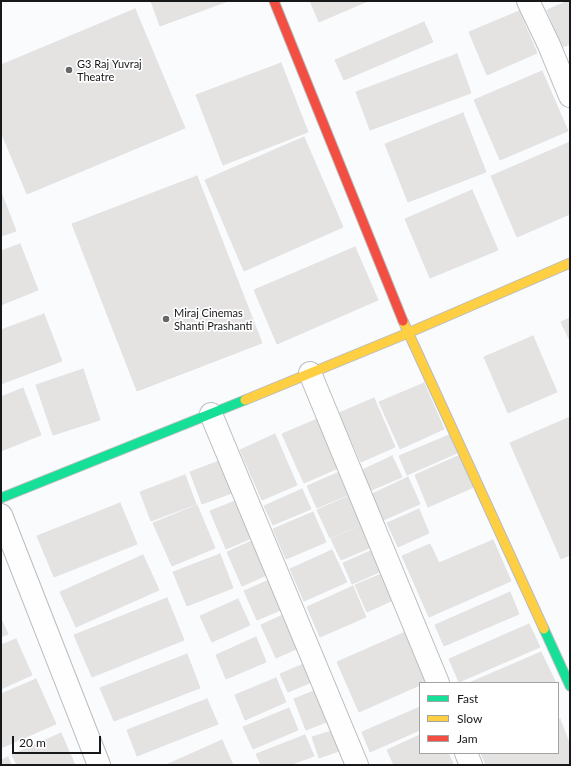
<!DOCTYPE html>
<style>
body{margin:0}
#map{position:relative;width:571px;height:766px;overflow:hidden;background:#f9fbfd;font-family:Lato,sans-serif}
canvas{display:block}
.frame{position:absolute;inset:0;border:2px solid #17181a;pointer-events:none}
.legend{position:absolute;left:419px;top:682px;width:140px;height:72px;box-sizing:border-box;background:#fff;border:1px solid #a2a3a3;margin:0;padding:5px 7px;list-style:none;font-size:12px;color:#17181a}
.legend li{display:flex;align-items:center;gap:8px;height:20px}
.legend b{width:20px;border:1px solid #a2a3a3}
.scale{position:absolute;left:12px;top:736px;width:89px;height:18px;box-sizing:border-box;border:2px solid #17181a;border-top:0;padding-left:5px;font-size:12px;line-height:14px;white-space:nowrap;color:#17181a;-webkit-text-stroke:3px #fff;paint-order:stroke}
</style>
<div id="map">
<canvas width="571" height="766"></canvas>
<div class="frame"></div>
<ul class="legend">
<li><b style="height:5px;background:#16e098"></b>Fast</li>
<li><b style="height:5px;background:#ffcf43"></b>Slow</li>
<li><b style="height:5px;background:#f24e42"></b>Jam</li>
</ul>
<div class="scale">20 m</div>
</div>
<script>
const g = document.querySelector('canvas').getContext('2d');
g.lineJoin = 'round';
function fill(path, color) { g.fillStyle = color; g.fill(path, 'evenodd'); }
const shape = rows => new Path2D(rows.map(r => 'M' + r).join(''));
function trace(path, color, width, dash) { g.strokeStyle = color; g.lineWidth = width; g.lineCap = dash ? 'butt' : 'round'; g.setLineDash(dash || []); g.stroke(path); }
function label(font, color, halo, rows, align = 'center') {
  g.font = font + ' Lato,sans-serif'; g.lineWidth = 3.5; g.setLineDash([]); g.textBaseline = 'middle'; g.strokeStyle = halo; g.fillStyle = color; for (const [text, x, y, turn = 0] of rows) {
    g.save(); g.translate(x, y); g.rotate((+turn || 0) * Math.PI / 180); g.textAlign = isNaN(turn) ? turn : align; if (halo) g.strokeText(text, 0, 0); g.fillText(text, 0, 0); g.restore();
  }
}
const building = shape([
 [151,1,228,1,160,26,151,1],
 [310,1,368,1,319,22,310,1],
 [568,1,570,1,570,44,563,47,547,10,568,1],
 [135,9,185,128,27,194,1,132,1,65,135,9],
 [519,11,537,53,487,75,469,32,519,11],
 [424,22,433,42,344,80,335,60,424,22],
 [457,54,471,93,370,130,356,92,457,54],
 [281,63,308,132,223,165,196,95,281,63],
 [542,71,568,131,500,160,474,100,542,71],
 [463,113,486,172,408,202,385,144,463,113],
 [304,137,343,227,244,271,205,180,304,137],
 [570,142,570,214,517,237,491,176,570,142],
 [197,176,262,343,137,391,72,224,197,176],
 [472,190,498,250,430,278,405,219,472,190],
 [1,192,16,231,1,236,1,192],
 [20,244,38,290,1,305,1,251,20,244],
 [355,247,378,300,277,344,254,290,355,247],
 [44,314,62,361,1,384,1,330,44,314],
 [570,318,570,341,561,322,570,318],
 [533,336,557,392,508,413,484,357,533,336],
 [83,369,100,420,53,435,36,385,83,369],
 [424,383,444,429,400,449,379,402,424,383],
 [23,388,41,435,1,451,1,397,23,388],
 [374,398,395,447,361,462,339,413,374,398],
 [322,417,343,466,304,483,282,434,322,417],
 [570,417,570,555,561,559,510,443,570,417],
 [275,434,297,485,262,500,240,450,275,434],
 [449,435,457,453,407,475,399,456,449,435],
 [460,455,474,487,428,507,415,475,460,455],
 [392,456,402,477,367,492,358,472,392,456],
 [227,458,240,490,202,504,190,472,227,458],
 [344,470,354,492,317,508,307,486,344,470],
 [185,475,196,504,151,521,140,492,185,475],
 [408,477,420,504,381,521,370,495,408,477],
 [302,489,311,509,273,525,264,506,302,489],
 [353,494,366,522,330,538,317,510,353,494],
 [250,495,266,532,226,549,210,511,250,495],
 [120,503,137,544,54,577,37,536,120,503],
 [197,505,215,548,172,566,153,523,197,505],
 [419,509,429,533,398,547,387,523,419,509],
 [313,512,326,542,286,559,273,529,313,512],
 [364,524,374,546,341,560,331,539,364,524],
 [267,534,283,568,242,586,227,552,267,534],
 [493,540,511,581,429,617,402,556,430,544,439,563,493,540],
 [375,549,384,570,352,584,343,563,375,549],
 [332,550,347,582,304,601,290,569,332,550],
 [220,554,233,588,187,606,173,572,220,554],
 [143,555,159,590,76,627,60,592,143,555],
 [386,572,398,598,367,612,355,585,386,572],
 [276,577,288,607,257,620,244,591,276,577],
 [353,586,366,617,320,637,307,607,353,586],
 [510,592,519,614,444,646,435,625,510,592],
 [167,598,184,640,92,677,74,635,167,598],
 [238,599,250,625,212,642,200,616,238,599],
 [287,613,303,646,276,658,261,625,287,613],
 [1,619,8,634,1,637,1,619],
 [529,624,540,647,459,682,449,659,529,624],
 [410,630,432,680,424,683,420,683,420,685,359,712,337,662,410,630],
 [256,637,266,662,226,679,216,655,256,637],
 [16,639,32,675,1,689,1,645,16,639],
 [541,652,556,683,469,683,541,652],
 [187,654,200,688,114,721,100,688,187,654],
 [308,662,317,680,288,692,280,674,308,662],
 [276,678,286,702,245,720,235,695,276,678],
 [36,679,56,724,1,748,1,694,36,679],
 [321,688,334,719,306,730,294,699,321,688],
 [207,699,218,724,137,756,127,730,207,699],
 [420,707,420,730,370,752,362,732,420,707],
 [289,708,298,730,253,749,243,727,289,708],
 [560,719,570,745,570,765,486,765,481,753,558,753,558,720,560,719],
 [338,729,345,749,319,758,312,737,338,729],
 [61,733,75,765,17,765,12,755,61,733],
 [305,735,314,756,290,765,261,765,256,754,305,735],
 [420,735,420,753,448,753,453,763,450,765,394,765,387,750,420,735],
 [222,740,233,765,166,765,222,740],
 [8,757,11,765,1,765,1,760,8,757]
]);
fill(building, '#e5e2e2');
trace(building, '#e2e2e3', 1);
const street = shape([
 [528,1,549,45,570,96],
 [310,373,438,683],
 [211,414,357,765],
 [1,515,99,765],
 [466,753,471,765]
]);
const fast = shape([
 [1,498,245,400],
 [544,629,570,686]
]);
const slow = shape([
 [403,321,544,629],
 [245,400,408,333,570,263]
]);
const jam = shape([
 [274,1,403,321]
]);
trace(street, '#babcbd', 24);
trace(fast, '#babcbd', 11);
trace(slow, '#babcbd', 11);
trace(jam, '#babcbd', 11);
trace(street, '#fefeff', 22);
trace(fast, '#16e098', 9);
trace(slow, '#ffcf43', 9);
trace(jam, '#f24e42', 9);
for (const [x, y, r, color] of [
 [69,70,4,"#666769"],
 [166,319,4,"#666769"]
]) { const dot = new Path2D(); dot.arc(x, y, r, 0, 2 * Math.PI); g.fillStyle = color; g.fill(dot); trace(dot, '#fff', 1.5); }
label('11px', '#17181a', '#fff', [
 ["G3 Raj Yuvraj",77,64],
 ["Theatre",77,77],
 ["Miraj Cinemas",174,313],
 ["Shanti Prashanti",174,326]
], 'left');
</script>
